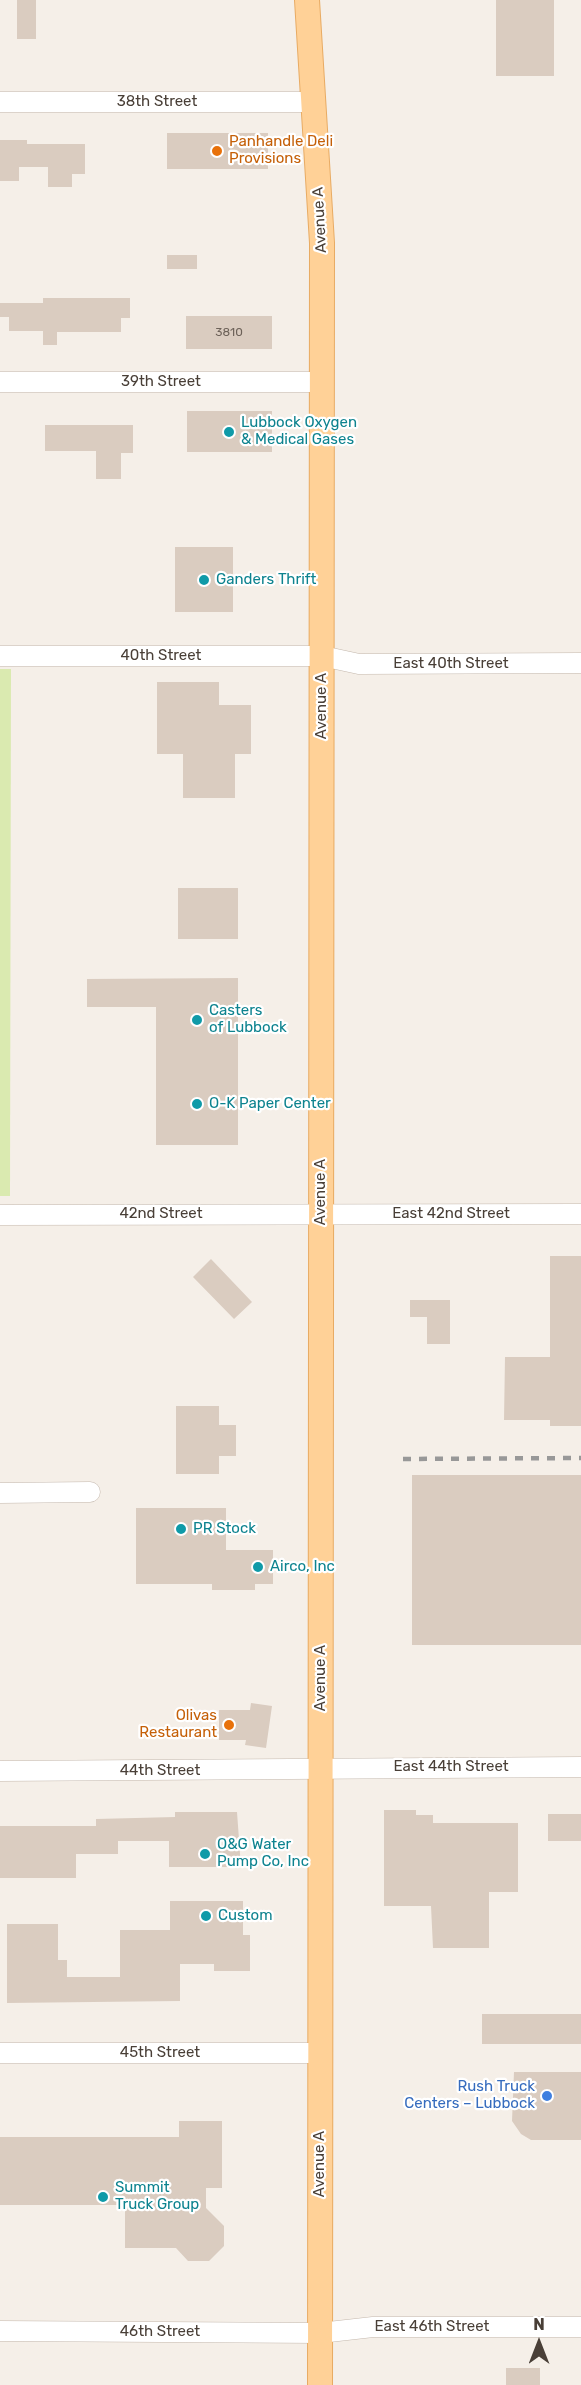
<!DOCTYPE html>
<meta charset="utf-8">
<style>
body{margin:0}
#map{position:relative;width:581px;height:2385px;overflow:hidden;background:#f5efe8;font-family:Rubik,sans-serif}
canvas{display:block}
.north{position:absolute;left:509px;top:2313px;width:60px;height:60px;-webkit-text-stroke:4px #fff;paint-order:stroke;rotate:0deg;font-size:16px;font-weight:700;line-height:24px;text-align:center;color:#493f37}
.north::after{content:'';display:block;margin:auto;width:21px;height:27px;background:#493f37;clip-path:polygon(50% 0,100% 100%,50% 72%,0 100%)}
</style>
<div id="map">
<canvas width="581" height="2385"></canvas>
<div class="north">N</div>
</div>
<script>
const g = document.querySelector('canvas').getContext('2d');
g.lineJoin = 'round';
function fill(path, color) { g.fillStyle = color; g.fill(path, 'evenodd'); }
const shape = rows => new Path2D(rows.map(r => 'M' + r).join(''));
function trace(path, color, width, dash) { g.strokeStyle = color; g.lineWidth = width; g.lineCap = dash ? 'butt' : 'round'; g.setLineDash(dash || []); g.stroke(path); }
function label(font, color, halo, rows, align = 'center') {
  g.font = font + ' Rubik,sans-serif'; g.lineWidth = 4.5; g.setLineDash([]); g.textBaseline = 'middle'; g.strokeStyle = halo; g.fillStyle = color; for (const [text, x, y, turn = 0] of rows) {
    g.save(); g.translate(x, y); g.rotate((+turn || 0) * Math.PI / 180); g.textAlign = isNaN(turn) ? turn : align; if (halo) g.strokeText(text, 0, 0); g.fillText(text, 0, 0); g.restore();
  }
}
fill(shape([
 [0,669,11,669,10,1196,0,1196]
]), '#daeab0');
fill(shape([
 [17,0,36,0,36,39,17,39],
 [496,0,554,0,554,76,496,76],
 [167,133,268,133,268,169,167,169],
 [0,140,27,140,27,144,85,144,85,174,72,174,72,187,48,187,48,167,19,167,19,181,0,181],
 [167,255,197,255,197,269,167,269],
 [43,298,130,298,130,318,121,318,121,332,57,332,57,345,43,345,43,331,9,331,9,317,0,317,0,303,43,303],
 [186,316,272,316,272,349,186,349],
 [187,411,272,411,272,452,187,452],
 [45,425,133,425,133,453,121,453,121,479,96,479,96,451,45,451],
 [175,547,233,547,233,612,175,612],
 [157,682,219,682,219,705,251,705,251,754,235,754,235,798,183,798,183,754,157,754],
 [178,888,238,888,238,939,178,939],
 [238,978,238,1145,156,1145,156,1007,87,1007,87,979],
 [550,1256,581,1256,581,1426,550,1426,550,1420,504,1420,505,1357,550,1357],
 [211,1259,252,1302,234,1319,193,1277],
 [410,1300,450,1300,450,1344,427,1344,427,1317,410,1317],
 [176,1406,219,1406,219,1425,236,1425,236,1456,219,1456,219,1474,176,1474],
 [412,1475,581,1475,581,1645,412,1645],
 [136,1508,226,1508,226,1550,273,1550,273,1584,255,1584,255,1590,212,1590,212,1584,136,1584],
 [251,1703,272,1706,266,1748,245,1745,246,1740,219,1740,219,1710,250,1710],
 [384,1810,416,1810,416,1815,433,1815,433,1823,518,1823,518,1892,489,1892,489,1948,433,1948,431,1906,384,1906],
 [175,1812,237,1812,241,1867,169,1867,169,1841,118,1841,118,1854,76,1854,76,1878,0,1878,0,1826,96,1826,96,1819,175,1817],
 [548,1814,581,1814,581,1841,548,1841],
 [170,1901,243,1901,243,1935,250,1935,250,1971,214,1971,214,1964,180,1964,180,2001,7,2003,7,1924,58,1924,58,1960,67,1960,67,1977,120,1977,120,1930,170,1930],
 [482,2014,581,2014,581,2044,482,2044],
 [514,2072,581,2072,581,2140,531,2140,521,2134,512,2121],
 [179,2121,222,2121,222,2188,206,2188,206,2208,224,2226,224,2246,209,2261,188,2261,176,2248,125,2248,125,2205,0,2205,0,2137,179,2137],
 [506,2368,540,2368,540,2385,506,2385]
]), '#daccc0');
const minor = shape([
 [0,102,314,102],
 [0,382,322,382],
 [0,656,322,656,359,664,581,663],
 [0,1215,581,1214],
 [0,1493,90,1492],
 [0,1771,581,1767],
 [0,2053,320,2053],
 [0,2331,320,2333,373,2327,581,2327]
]);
const major = shape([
 [307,0,322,243,320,2385]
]);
trace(minor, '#c4b8ad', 21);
trace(major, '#e8ab63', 26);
trace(minor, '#fff', 20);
trace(major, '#ffd197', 24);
trace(shape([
 [403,1459,581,1458]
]), '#989898', 4.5, [8, 8]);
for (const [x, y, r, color] of [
 [217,151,6,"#e8710a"],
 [229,432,6,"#0f9aa8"],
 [204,580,6,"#0f9aa8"],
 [197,1020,6,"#0f9aa8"],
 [197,1104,6,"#0f9aa8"],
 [181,1529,6,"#0f9aa8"],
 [258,1567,6,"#0f9aa8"],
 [229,1725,6,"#e8710a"],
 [205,1854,6,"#0f9aa8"],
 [206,1916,6,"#0f9aa8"],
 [547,2096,6,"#3f7fe0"],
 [103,2197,6,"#0f9aa8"]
]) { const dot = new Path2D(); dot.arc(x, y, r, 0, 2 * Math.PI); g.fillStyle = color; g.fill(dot); trace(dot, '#fff', 2); }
label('12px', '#6d6259', null, [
 ["3810",229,333]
]);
label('15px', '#493f37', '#fff', [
 ["38th Street",157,102],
 ["Avenue A",320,220,-93],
 ["39th Street",161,382],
 ["40th Street",161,656],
 ["East 40th Street",451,664],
 ["Avenue A",322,706,-90],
 ["Avenue A",321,1192,-90],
 ["42nd Street",161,1214],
 ["East 42nd Street",451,1214],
 ["Avenue A",321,1678,-90],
 ["East 44th Street",451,1767],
 ["44th Street",160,1771],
 ["45th Street",160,2053],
 ["Avenue A",320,2164,-90],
 ["East 46th Street",432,2327],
 ["46th Street",160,2332]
]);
label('15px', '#c56008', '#fff', [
 ["Panhandle Deli",229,142],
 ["Provisions",229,159],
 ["Olivas",217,1716,"right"],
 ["Restaurant",217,1733,"right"]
], 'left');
label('15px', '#0d838f', '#fff', [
 ["Lubbock Oxygen",241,423],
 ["& Medical Gases",241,440],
 ["Ganders Thrift",216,580],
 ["Casters",209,1011],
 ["of Lubbock",209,1028],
 ["O-K Paper Center",209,1104],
 ["PR Stock",193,1529],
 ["Airco, Inc",270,1567],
 ["O&G Water",217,1845],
 ["Pump Co, Inc",217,1862],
 ["Custom",218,1916],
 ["Summit",115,2188],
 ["Truck Group",115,2205]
], 'left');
label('15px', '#366cbe', '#fff', [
 ["Rush Truck",535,2087],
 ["Centers – Lubbock",535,2104]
], 'right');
</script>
